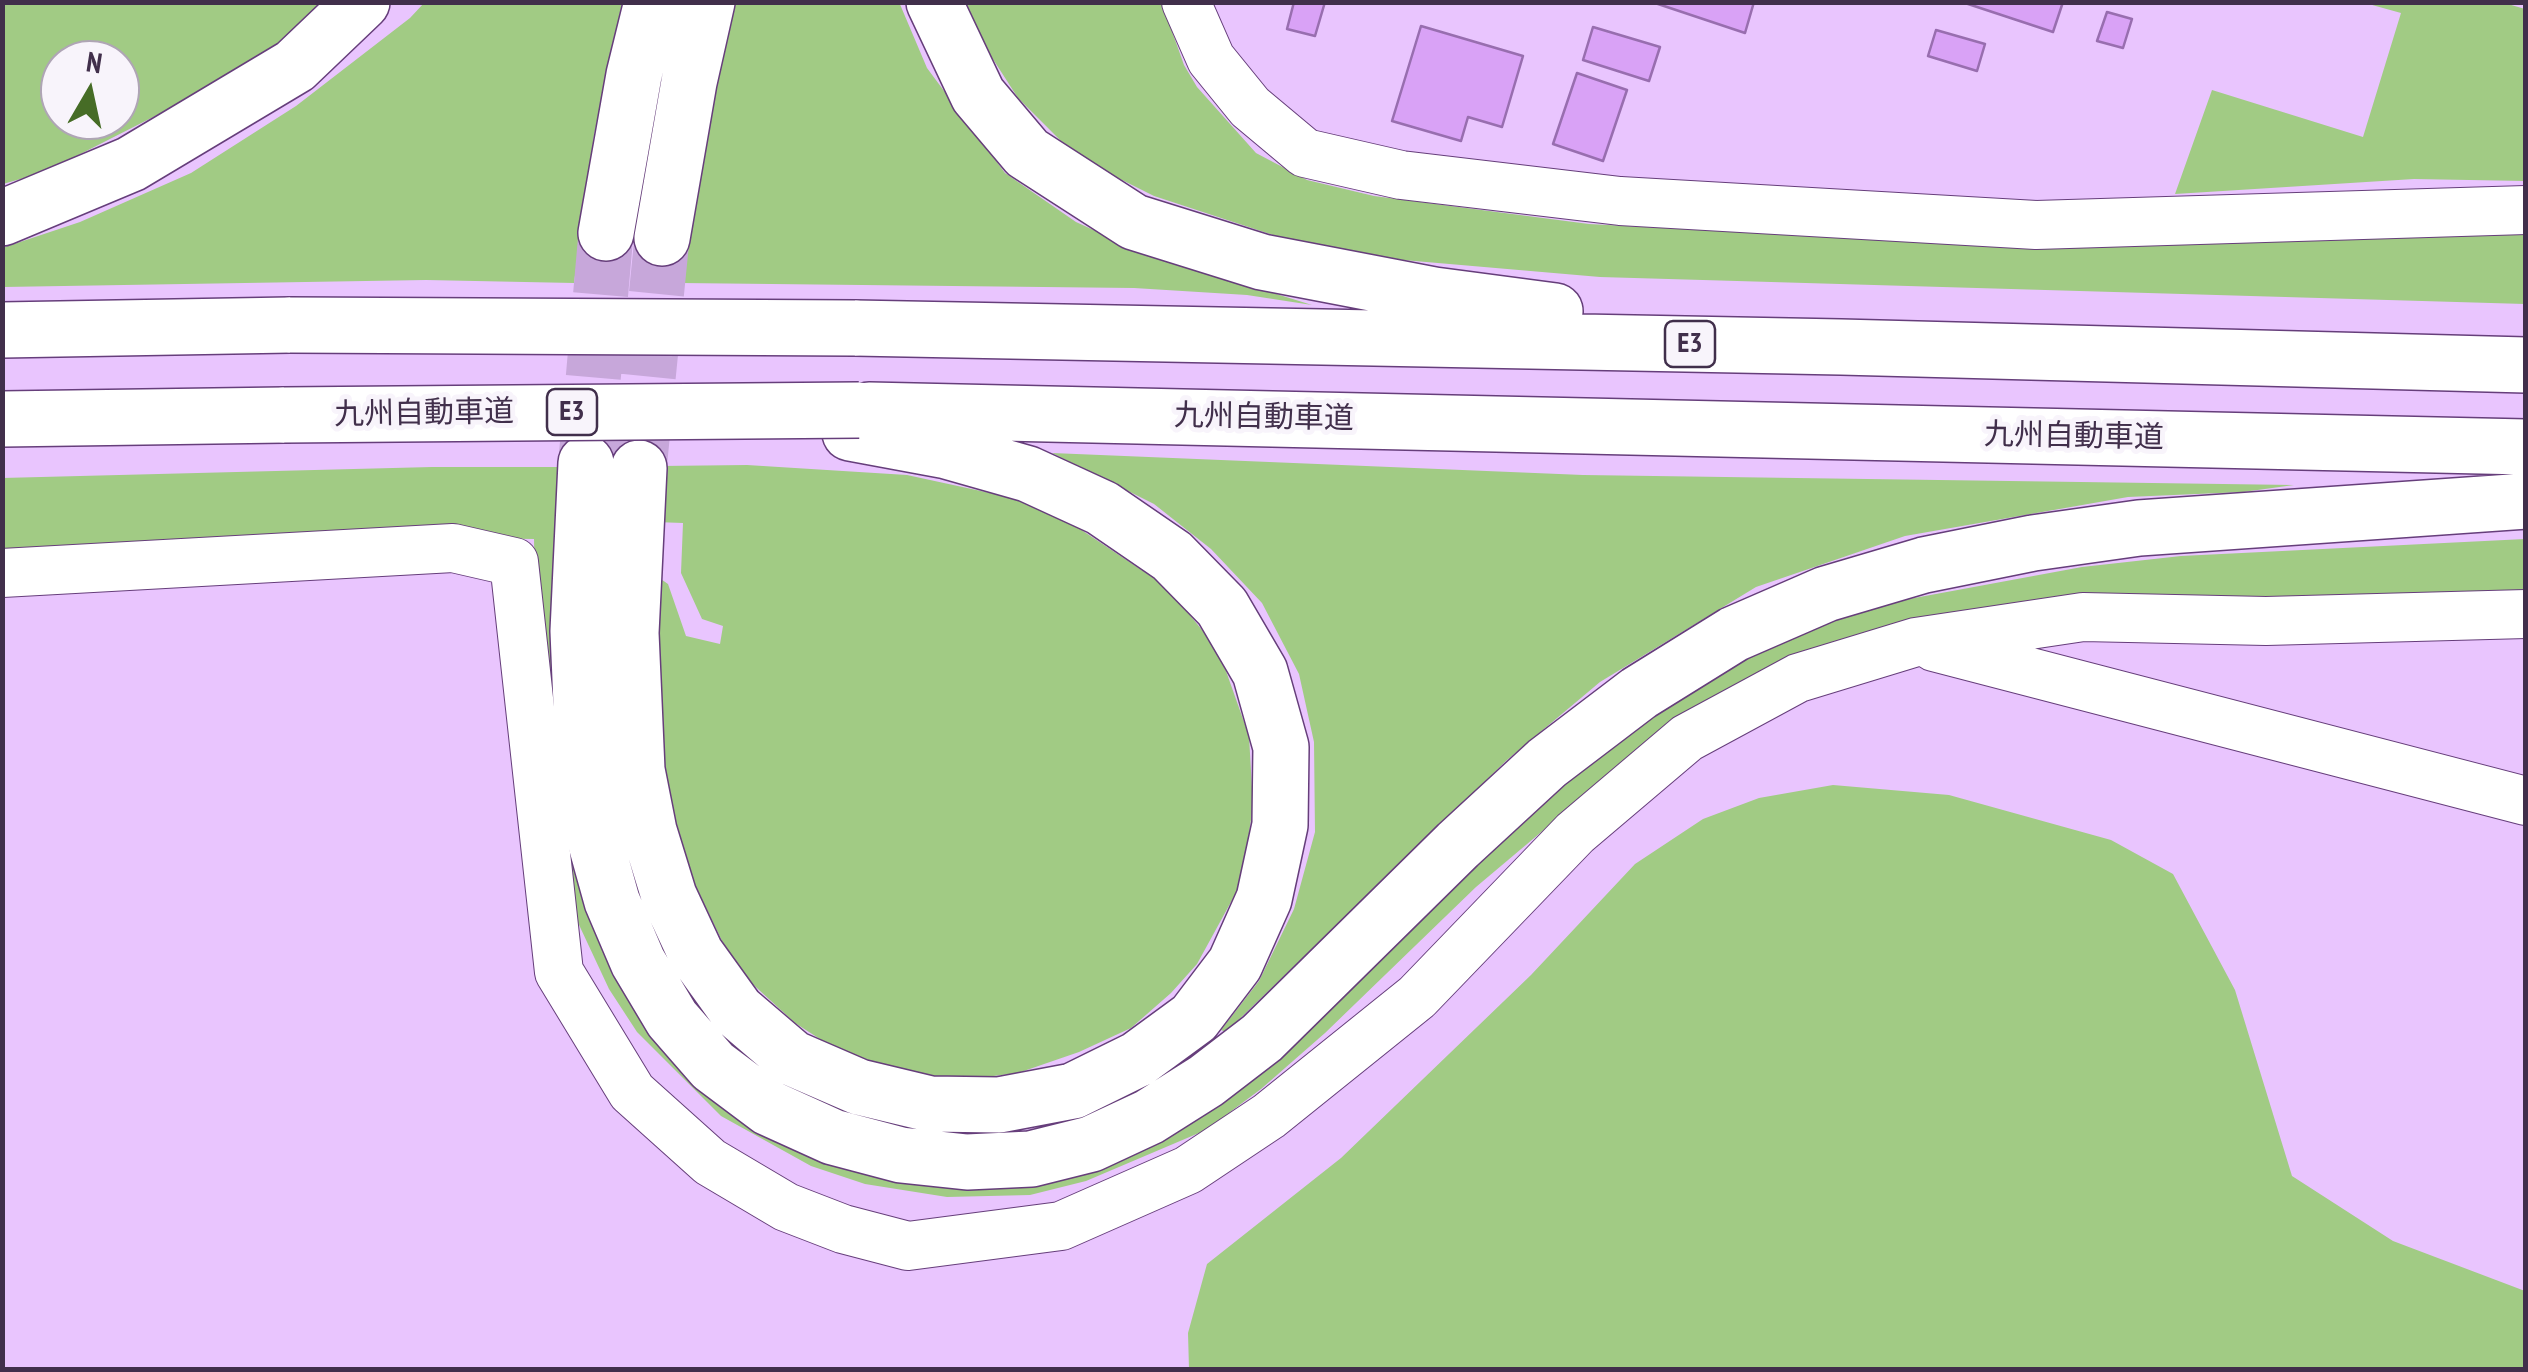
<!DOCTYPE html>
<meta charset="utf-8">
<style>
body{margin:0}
#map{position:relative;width:2528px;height:1372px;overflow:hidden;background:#e9c5fe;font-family:"PT Sans Narrow",sans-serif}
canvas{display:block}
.frame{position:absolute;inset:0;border:5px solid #412f4b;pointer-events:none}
.north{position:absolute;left:40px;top:40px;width:100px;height:100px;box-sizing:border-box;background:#f8f4fb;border:2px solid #afa5b5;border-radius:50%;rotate:9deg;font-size:28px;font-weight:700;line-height:40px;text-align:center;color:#412f4b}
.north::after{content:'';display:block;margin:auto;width:35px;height:45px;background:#466c26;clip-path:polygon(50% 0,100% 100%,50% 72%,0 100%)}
</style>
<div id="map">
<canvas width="2528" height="1372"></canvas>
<div class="frame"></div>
<div class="north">N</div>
</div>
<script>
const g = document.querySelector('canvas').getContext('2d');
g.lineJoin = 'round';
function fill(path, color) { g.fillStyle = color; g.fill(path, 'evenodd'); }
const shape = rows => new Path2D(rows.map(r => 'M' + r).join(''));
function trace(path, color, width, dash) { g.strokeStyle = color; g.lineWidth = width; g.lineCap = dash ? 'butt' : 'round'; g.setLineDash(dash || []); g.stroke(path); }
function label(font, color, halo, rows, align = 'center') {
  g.font = font + ' "PT Sans Narrow","Noto Sans JP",sans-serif'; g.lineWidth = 10; g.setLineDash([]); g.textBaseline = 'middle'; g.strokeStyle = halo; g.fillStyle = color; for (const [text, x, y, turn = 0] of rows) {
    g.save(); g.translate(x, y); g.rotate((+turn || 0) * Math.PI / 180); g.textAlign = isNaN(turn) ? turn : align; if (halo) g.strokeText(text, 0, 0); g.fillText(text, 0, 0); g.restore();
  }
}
fill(shape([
 [899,2,927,68,1005,173,1076,222,1144,253,1312,305,1247,295,1134,288,681,283,699,169,733,3],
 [2501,2,2525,9,2525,181,2414,179,2175,194,2212,90,2363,137,2401,13,2365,3],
 [3,3,326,3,270,52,228,79,45,172,3,184],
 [60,60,120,60,120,120,60,120],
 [424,3,622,3,594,135,574,283,426,280,3,287,2,248,80,222,191,173,296,106,410,18],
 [966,3,1162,3,1184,65,1197,87,1256,153,1307,180,1374,196,1589,224,2039,248,2525,231,2525,304,1600,277,1403,260,1279,237,1154,196,1110,174,1061,141,1018,98,989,53],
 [1052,453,1583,475,2294,485,2243,492,2128,497,1905,536,1756,587,1600,682,1507,760,1226,1032,1221,1030,1259,981,1294,909,1315,832,1314,742,1299,674,1262,603,1211,549,1154,504],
 [747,465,907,475,1027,501,1065,519,1167,587,1211,641,1226,671,1249,736,1253,806,1245,860,1237,891,1197,964,1171,993,1131,1028,1079,1052,1018,1073,969,1079,942,1079,883,1067,823,1041,795,1023,746,978,723,943,683,860,667,796,659,728,655,575,668,584,686,636,720,644,723,626,702,619,681,573,683,523,655,522,660,466],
 [432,467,560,467,558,721,702,1083,1027,1175,1428,905,1595,756,1726,667,1794,634,1871,606,2082,567,2181,556,2525,539,2525,608,2119,606,1647,743,1476,887,1325,1033,1261,1089,1206,1130,1086,1181,1030,1195,947,1197,865,1184,811,1166,721,1116,637,1032,609,989,573,912,537,692,534,539,448,538,3,585,2,478],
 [1833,785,1949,795,2111,840,2173,874,2235,990,2292,1176,2393,1241,2525,1291,2525,1369,1189,1369,1188,1333,1207,1264,1341,1158,1531,975,1635,864,1703,819,1759,798]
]), '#a1cb84');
const building = shape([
 [1294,2,1325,2,1315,36,1287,29,1294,2],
 [1652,2,1754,2,1745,33,1652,2],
 [1962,2,2063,2,2053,32,1962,2],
 [2107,12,2132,19,2123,48,2097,41,2107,12],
 [1421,26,1523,56,1502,127,1468,117,1461,141,1392,121,1421,26],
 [1593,27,1660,47,1649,81,1583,60,1593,27],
 [1936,30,1985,44,1977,71,1928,56,1936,30],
 [1577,73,1627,90,1603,161,1553,144,1577,73]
]);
fill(building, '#d9a2f6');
trace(building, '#986eaf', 2.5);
trace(shape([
 [640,459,662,238],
 [586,460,606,233]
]), '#c7a7da', 55, [55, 28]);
const minor = shape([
 [1186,2,1211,59,1250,107,1305,153,1401,175,1620,201,2036,225,2526,210],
 [2,573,453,548,514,562,559,972,632,1092,710,1162,786,1207,843,1229,908,1246,1061,1226,1188,1170,1269,1116,1417,997,1575,833,1687,738,1798,678,1916,642,2083,617,2266,621,2526,614],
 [1934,647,2526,801]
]);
const highway = shape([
 [934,2,978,95,1027,153,1134,222,1262,262,1434,295,1555,311],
 [2,218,131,164,295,66,362,2],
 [606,233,634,75,652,2],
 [662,238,689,82,707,2],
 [855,328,1841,347,2526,365],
 [2,330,290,325],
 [869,410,2526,447],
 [2,419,284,415],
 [586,463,578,631,584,776,595,840,612,901,638,962,672,1019,713,1066,769,1108,833,1137,901,1155,967,1162,1031,1159,1091,1144,1149,1117,1206,1081,1262,1038,1458,845,1547,763,1639,693,1734,634,1826,594,1924,565,2033,543,2139,528,2526,501],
 [639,468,631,633,637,770,649,831,669,896,696,954,737,1011,792,1058,859,1087,930,1104,999,1105,1073,1091,1138,1059,1194,1018,1235,964,1264,899,1280,825,1281,747,1260,672,1222,607,1172,556,1102,508,1028,474,947,451,850,433]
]);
trace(minor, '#663e7b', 50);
trace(highway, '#663e7b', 58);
trace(minor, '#fff', 48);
trace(highway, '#fff', 55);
const highwayBridge = shape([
 [290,325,855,328],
 [284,415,859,410]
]);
trace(highwayBridge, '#663e7b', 58, []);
trace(highwayBridge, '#fff', 55);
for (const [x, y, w] of [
 [1690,344,50],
 [572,412,50]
]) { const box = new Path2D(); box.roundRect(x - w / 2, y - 23, w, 46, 8); g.fillStyle = '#f8f4fb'; g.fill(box); trace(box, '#412f4b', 2.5); }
label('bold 28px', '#412f4b', null, [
 ["E3",1690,344],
 ["E3",572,412]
]);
label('30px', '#412f4b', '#f8f4fb', [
 ["九州自動車道",424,414,-1],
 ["九州自動車道",1264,418,1],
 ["九州自動車道",2074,437,1]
]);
</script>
